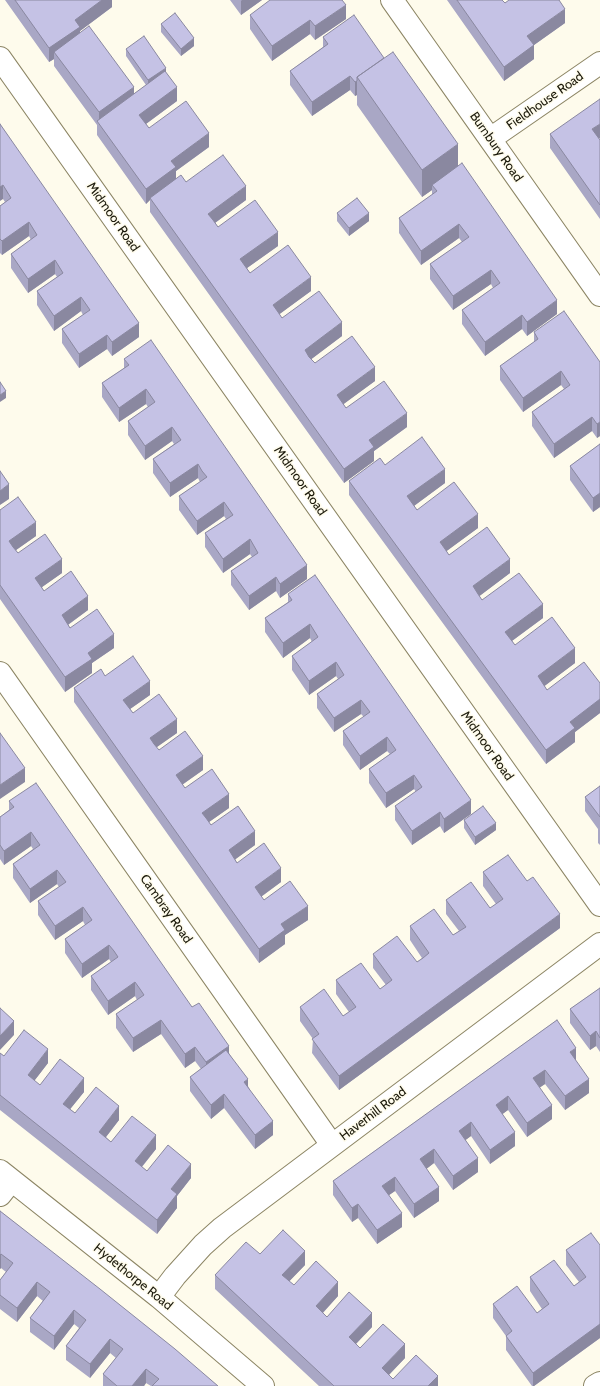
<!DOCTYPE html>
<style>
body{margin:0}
canvas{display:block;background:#fefbec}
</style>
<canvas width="600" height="1386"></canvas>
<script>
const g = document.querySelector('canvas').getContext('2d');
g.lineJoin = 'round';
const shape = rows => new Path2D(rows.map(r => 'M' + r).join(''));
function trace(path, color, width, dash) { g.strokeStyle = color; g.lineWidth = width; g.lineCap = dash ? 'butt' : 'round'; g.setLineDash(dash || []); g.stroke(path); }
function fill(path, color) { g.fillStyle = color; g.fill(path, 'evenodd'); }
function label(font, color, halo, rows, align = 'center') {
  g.font = font + ' Cabin,sans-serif'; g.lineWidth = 3; g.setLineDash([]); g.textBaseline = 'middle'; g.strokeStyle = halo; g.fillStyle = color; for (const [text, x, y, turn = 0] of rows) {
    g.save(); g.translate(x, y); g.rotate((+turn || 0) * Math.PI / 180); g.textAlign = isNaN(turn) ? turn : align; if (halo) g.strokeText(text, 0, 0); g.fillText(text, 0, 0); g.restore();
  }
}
const minor = shape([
 [392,0,600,295],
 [0,58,600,905],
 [490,139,600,63],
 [0,673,332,1145],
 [0,1171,159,1297,263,1386],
 [0,1195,11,1181],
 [159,1297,175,1276,203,1245,222,1228,600,944],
 [595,1386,600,1383]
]);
trace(minor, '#8c8564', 24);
trace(minor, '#fff', 22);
fill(shape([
 [5,0,112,0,112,7,80,31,80,33,134,94,146,85,126,56,126,49,166,73,177,101,146,124,149,128,209,147,176,171,176,179,246,200,215,223,218,227,278,246,247,268,250,273,311,291,279,314,282,318,342,336,311,359,315,363,375,381,343,404,346,408,407,427,374,451,374,461,344,483,150,212,150,200,146,204,97,135,97,125,54,66,54,59,49,62],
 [230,0,262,0,241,15],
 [447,0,502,0,505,3,565,23,534,45,534,59,504,81],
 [250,15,346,19,315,40,310,34,272,61,250,29],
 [161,24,194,46,181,56,161,32],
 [323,37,458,166,557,314,527,336,522,329,485,356,462,324,462,310,493,288,491,284,453,310,430,279,430,264,462,242,459,238,421,265,399,233,399,218,432,195,432,190,422,197,357,105,357,95,355,96,350,90,312,116,290,85,290,71,323,47],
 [0,124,139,337,112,356,107,349,79,368,62,343,62,329,83,315,81,311,54,331,37,305,37,291,57,277,55,274,28,293,11,268,11,254,31,240,29,236,2,255,0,253,0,206,5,202,3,199],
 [550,134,599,138,600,140,600,219,550,148],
 [337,213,369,221,349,236,337,221],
 [534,332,600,362,600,436,597,438,592,431,554,458,532,426,532,412,564,389,561,385,523,412,500,380,500,366,534,342],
 [124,359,307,579,280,598,276,591,249,610,231,585,231,571,252,557,250,554,223,573,205,547,205,533,226,519,224,516,197,535,179,510,179,496,200,482,198,478,170,497,153,473,153,459,174,444,172,441,145,460,128,435,128,421,148,407,146,404,119,422,102,397,102,383,124,368],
 [600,444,600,507,593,512,570,480,570,466],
 [385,465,445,483,414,506,417,510,478,528,446,551,449,555,510,573,479,596,482,600,543,618,512,641,515,645,575,663,544,686,547,690,600,683,600,713,575,732,575,742,546,764,349,495,349,481],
 [0,510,36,536,16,550,18,553,62,573,42,587,44,591,88,610,68,625,70,628,114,648,92,663,92,673,65,692,0,599],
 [288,594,471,814,444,833,440,826,412,845,395,820,395,806,416,792,414,789,386,808,369,783,369,769,390,754,387,751,360,770,343,745,343,731,364,717,361,714,334,732,317,708,317,694,338,679,336,676,309,695,292,670,292,656,312,642,310,638,283,658,265,632,265,618,288,602],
 [105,676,150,695,130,709,133,713,177,733,156,747,159,750,203,770,182,785,185,788,229,808,209,822,211,825,255,845,235,859,237,863,281,882,261,897,264,900,308,920,285,935,285,944,259,963,74,702,74,688],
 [600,786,600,845,598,843,598,829,585,811,585,797],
 [9,801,192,1007,229,1053,248,1086,273,1135,255,1149,224,1108,211,1119,190,1091,190,1077,201,1069,195,1061,185,1068,161,1034,133,1052,116,1028,116,1014,137,1000,135,996,108,1015,91,990,91,976,111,962,109,959,82,978,65,953,65,939,85,925,83,921,55,940,38,915,38,901,59,887,57,884,30,903,13,878,13,864,33,849,31,846,4,865,0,859,0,817,9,810],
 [464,820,496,830,475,845,464,828],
 [483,872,560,928,339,1090,312,1053,313,1039,300,1021,300,1007,343,1016,349,1012,336,994,336,980,380,989,386,985,373,968,373,954,417,962,422,958,410,940,410,926,453,935,459,931,446,914,446,900,490,908,496,904,483,886],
 [600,988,600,1052,596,1046,590,1050,570,1023,570,1009],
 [557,1020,576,1061,589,1093,565,1110,545,1084,539,1088,552,1119,527,1137,508,1110,502,1114,515,1146,490,1164,471,1136,465,1140,478,1172,453,1190,434,1163,426,1169,439,1201,414,1218,395,1191,389,1195,402,1227,377,1244,358,1218,352,1222,333,1195,333,1181],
 [0,1053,4,1056,48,1063,34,1081,40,1085,84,1092,70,1109,75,1113,119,1120,106,1137,111,1142,156,1149,142,1167,147,1171,191,1178,177,1196,177,1208,157,1234,0,1110],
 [0,1211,218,1386,151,1386,146,1383,144,1386,103,1386,103,1374,116,1358,110,1353,90,1378,66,1360,66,1346,79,1328,74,1324,54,1350,30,1332,30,1318,43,1301,37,1296,17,1322,0,1309,0,1280,6,1272,1,1268,0,1269],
 [600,1245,600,1338,534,1386,532,1386,506,1350,506,1336,493,1318,493,1304,537,1313,542,1309,530,1291,530,1277,574,1286,579,1282,566,1265,566,1250],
 [260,1254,305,1265,289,1281,294,1285,338,1296,323,1313,327,1317,372,1327,356,1344,360,1348,405,1358,389,1375,393,1379,438,1386,319,1386,215,1289,215,1275]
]), '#a9a7c5');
fill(shape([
 [102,0,112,0,112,7,80,31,80,41,54,52,54,59,49,62,49,48,75,20],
 [242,0,262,0,241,15,241,1],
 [346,5,346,19,315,40,315,26],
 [565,9,565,23,534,45,534,59,504,81,504,67,527,36],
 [310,20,310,34,272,61,272,46],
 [194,38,194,46,181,56,181,49],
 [166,68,166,76,148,88,148,80],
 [350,76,350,90,312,116,312,102],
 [357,81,357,95,355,96,355,82],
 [134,87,134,101,99,123,99,112],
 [177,87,177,101,139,129,139,115],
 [600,124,600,138,592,143,592,129],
 [209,133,209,147,176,171,176,181,150,198,150,200,146,204,146,189,171,161],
 [458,144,458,171,432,185,432,190,422,197,422,170],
 [3,185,3,199,0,201,0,187],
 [246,186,246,200,208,228,208,214],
 [369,213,369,221,349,236,349,228],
 [29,222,29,236,2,255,2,241],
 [459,224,459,238,421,265,421,251],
 [278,232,278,246,240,273,240,259],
 [55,260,55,274,28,293,28,279],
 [491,270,491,284,453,310,453,296],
 [311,277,311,291,273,319,273,305],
 [81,297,81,311,54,331,54,316],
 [557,300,557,314,527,336,527,322],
 [522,315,522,329,485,356,485,342],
 [342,322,342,336,305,364,305,350],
 [139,323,139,337,112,356,112,342],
 [107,335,107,349,79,368,79,354],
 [375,367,375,381,337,409,337,395],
 [561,371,561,385,523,412,523,398],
 [146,389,146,404,119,422,119,408],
 [6,391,6,398,0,402,0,395],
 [407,413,407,427,374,451,374,461,344,483,344,469,369,440],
 [592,417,592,431,554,458,554,444],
 [600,422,600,436,597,438,597,424],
 [172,427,172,441,145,460,145,446],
 [198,464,198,478,170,497,170,483],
 [445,469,445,483,407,511,407,496],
 [9,484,9,499,0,505,0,491],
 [600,493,600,507,593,512,593,498],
 [224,502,224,516,197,535,197,521],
 [478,514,478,528,440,556,440,542],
 [36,522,36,536,9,555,9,541],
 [250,539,250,554,223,573,223,559],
 [62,559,62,573,35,592,35,578],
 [510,559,510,573,473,601,473,586],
 [307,565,307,579,280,598,280,584],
 [276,577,276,591,249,610,249,596],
 [88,596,88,610,62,629,62,615],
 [543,604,543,618,505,646,505,632],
 [310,624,310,638,283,658,283,643],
 [114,634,114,648,92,663,92,673,65,692,65,677,88,653],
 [575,648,575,663,538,691,538,676],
 [336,662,336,676,309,695,309,681],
 [150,681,150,695,123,714,123,700],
 [600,699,600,713,575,732,575,742,546,764,546,750,570,722],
 [361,700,361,714,334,732,334,718],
 [177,719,177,733,150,752,150,738],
 [387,737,387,751,360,770,360,756],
 [203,756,203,770,176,789,176,775],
 [25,768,25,782,0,799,0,785],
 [414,775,414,789,386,808,386,793],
 [229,794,229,808,202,827,202,813],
 [471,800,471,814,444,833,444,819],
 [440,812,440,826,412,845,412,831],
 [496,823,496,830,475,845,475,837],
 [255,831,255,845,229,864,229,850],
 [31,832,31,846,4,865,4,851],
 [281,868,281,882,255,901,255,887],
 [57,870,57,884,30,903,30,889],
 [308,906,308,920,285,935,285,944,259,963,259,949,281,924],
 [83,907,83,921,55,940,55,926],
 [560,914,560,928,339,1090,339,1076],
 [109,945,109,959,82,978,82,964],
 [135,982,135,996,108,1015,108,1001],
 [161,1020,161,1034,133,1052,133,1038],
 [14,1021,14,1035,0,1050,0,1036],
 [596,1031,596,1046,590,1050,590,1036],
 [229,1046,229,1060,206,1076,206,1062],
 [195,1047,195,1061,185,1068,185,1054],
 [576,1048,576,1062,570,1052],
 [48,1049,48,1063,28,1089,28,1075],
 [545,1070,545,1084,533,1092,533,1078],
 [84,1078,84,1092,63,1118,63,1104],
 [248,1079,248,1093,244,1082],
 [589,1079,589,1093,565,1110,565,1096],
 [224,1094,224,1108,211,1119,211,1105],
 [508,1096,508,1110,496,1119,496,1105],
 [552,1105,552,1119,527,1137,527,1123],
 [119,1106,119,1120,99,1146,99,1132],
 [273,1121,273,1135,255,1149,255,1135],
 [471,1122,471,1136,459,1145,459,1131],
 [515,1132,515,1146,490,1164,490,1150],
 [156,1135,156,1149,135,1175,135,1161],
 [434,1149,434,1163,420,1174,420,1159],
 [478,1158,478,1172,453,1190,453,1176],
 [191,1164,191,1178,177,1196,177,1208,157,1234,157,1220,171,1189],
 [395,1177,395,1191,382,1200,382,1186],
 [439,1187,439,1201,414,1218,414,1204],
 [358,1204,358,1218,352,1222,352,1208],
 [402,1213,402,1227,377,1244,377,1230],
 [305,1251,305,1265,282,1289,282,1275],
 [1,1254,1,1268,0,1269,0,1255],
 [37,1282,37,1296,17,1322,17,1308],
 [338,1282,338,1296,316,1320,316,1306],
 [74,1310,74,1324,54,1350,54,1336],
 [372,1313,372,1327,349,1351,349,1337],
 [600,1324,600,1338,534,1386,533,1386,533,1373],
 [110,1339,110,1353,90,1378,90,1364],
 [405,1344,405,1358,382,1382,382,1368],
 [146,1369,146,1383,144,1386,132,1386],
 [438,1376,438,1386,428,1386]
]), '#8a88a0');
const building = shape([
 [15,0,102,0,75,20,80,27,49,48,15,0],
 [270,0,342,0,346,5,315,26,310,20,272,46,250,15,270,0],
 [457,0,502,0,505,3,509,0,559,0,565,9,527,36,534,45,504,67,457,0],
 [175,13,194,38,181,49,161,24,175,13],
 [354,15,384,58,357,77,357,81,355,82,350,76,312,102,290,71,328,44,323,37,354,15],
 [89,26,134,87,99,112,54,52,89,26],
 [144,36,166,68,148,80,126,49,144,36],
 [393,52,458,144,422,170,357,77,393,52],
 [165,71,177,87,139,115,149,128,186,101,209,133,171,161,176,167,146,189,97,121,165,71],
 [600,99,600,124,592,129,600,140,600,205,550,134,600,99],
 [0,124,139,323,112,342,107,335,79,354,62,329,90,310,81,297,54,316,37,291,63,273,55,260,28,279,11,254,37,235,29,222,2,241,0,239,0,206,11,198,3,185,0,187,0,124],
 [223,155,246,186,208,214,213,220,218,227,255,200,278,232,240,259,250,273,288,245,311,277,273,305,278,312,282,318,319,291,342,322,305,350,309,357,315,363,352,336,375,367,337,395,346,408,384,381,407,413,369,440,374,447,344,469,150,198,181,175,186,182,223,155],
 [462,163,557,300,527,322,522,315,485,342,462,310,500,283,491,270,453,296,430,264,469,237,459,224,421,251,399,218,437,191,432,185,462,163],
 [357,198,369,213,349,228,337,213,357,198],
 [564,311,600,362,600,422,597,424,592,417,554,444,532,412,570,385,561,371,523,398,500,366,538,339,534,332,564,311],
 [151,340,307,565,280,584,276,577,249,596,231,571,258,553,250,539,223,559,205,533,233,515,224,502,197,521,179,496,207,477,202,471,198,464,170,483,153,459,181,440,172,427,145,446,128,421,155,402,146,389,119,408,102,383,129,365,124,359,151,340],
 [0,382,6,391,0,395,0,382],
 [422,437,445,469,407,496,417,510,454,482,478,514,440,542,445,549,449,555,487,527,510,559,473,586,478,594,482,600,519,573,543,604,505,632,515,645,552,617,575,648,538,676,547,690,584,662,600,683,600,699,570,722,575,728,546,750,349,481,380,458,385,465,422,437],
 [600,444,600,493,593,498,570,466,600,444],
 [0,471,9,484,0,491,0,471],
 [18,497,36,522,9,541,13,547,18,553,45,534,62,559,35,578,44,591,71,571,88,596,62,615,70,628,97,609,114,634,88,653,92,659,65,677,0,585,0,510,18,497],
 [315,575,471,800,444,819,440,812,412,831,395,806,422,787,414,775,386,793,369,769,396,750,387,737,360,756,343,731,370,712,361,700,334,718,317,694,344,675,336,662,309,681,292,656,318,637,310,624,283,643,265,618,292,600,288,594,315,575],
 [133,656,150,681,123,700,133,713,159,694,177,719,150,738,154,744,159,750,185,731,203,756,176,775,185,788,212,769,229,794,202,813,206,818,211,825,238,806,255,831,229,850,237,863,264,843,281,868,255,887,259,893,264,900,290,881,308,906,281,924,285,930,259,949,74,688,101,669,105,676,133,656],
 [0,733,25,768,0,785,0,733],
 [36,783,192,1007,199,1003,229,1046,206,1062,195,1047,185,1054,161,1020,133,1038,116,1014,144,995,140,989,135,982,108,1001,91,976,118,957,114,951,109,945,82,964,65,939,92,920,83,907,55,926,38,901,66,882,57,870,30,889,13,864,40,845,31,832,4,851,0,845,0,817,14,807,9,801,36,783],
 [600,786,600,817,585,797,600,786],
 [483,806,496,823,475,837,464,820,483,806],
 [508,855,527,881,533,877,560,914,339,1076,312,1039,319,1034,300,1007,324,989,343,1016,356,1007,336,980,361,963,380,989,392,980,373,954,397,936,417,962,423,958,429,953,410,926,434,909,453,935,466,927,446,900,471,882,490,908,503,899,483,872,508,855],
 [600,988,600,1038,596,1031,590,1036,570,1009,600,988],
 [0,1008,14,1021,0,1036,0,1008],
 [557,1020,576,1048,570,1052,589,1079,565,1096,545,1070,533,1078,552,1105,527,1123,508,1096,496,1105,515,1132,490,1150,471,1122,459,1131,478,1158,453,1176,434,1149,420,1159,439,1187,414,1204,395,1177,382,1186,402,1213,377,1230,358,1204,352,1208,333,1181,557,1020],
 [24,1030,48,1049,28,1075,40,1085,60,1059,84,1078,63,1104,75,1113,96,1087,119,1106,99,1132,111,1142,132,1116,156,1135,135,1161,147,1171,168,1145,191,1164,171,1189,177,1194,157,1220,0,1095,0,1053,4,1056,24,1030],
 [226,1050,248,1079,244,1082,273,1121,255,1135,224,1094,211,1105,190,1077,226,1050],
 [0,1211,100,1289,175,1349,218,1386,152,1386,159,1379,146,1369,132,1386,117,1386,103,1374,123,1349,110,1339,90,1364,66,1346,86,1320,74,1310,54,1336,30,1318,50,1292,37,1282,17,1308,0,1295,0,1280,13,1263,1,1254,0,1255,0,1211],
 [283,1230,305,1251,282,1275,294,1285,316,1261,338,1282,316,1306,327,1317,349,1292,372,1313,349,1337,360,1348,383,1324,405,1344,382,1368,393,1379,416,1355,438,1376,428,1386,334,1386,215,1275,246,1242,260,1254,283,1230],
 [591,1233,600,1245,600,1324,533,1373,506,1336,512,1331,493,1304,517,1286,537,1313,549,1304,530,1277,554,1260,574,1286,586,1277,566,1250,591,1233]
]);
fill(building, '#c5c2e5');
trace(building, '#8a88a0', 1);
label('13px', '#1b190b', '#fefbec', [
 ["Fieldhouse Road",545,101,-35],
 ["Burnbury Road",496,147,55],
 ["Midmoor Road",113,217,55],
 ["Midmoor Road",300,481,55],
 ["Midmoor Road",487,746,55],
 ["Cambray Road",166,909,55],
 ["Haverhill Road",373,1114,-37],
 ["Hydethorpe Road",133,1277,39]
]);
</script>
